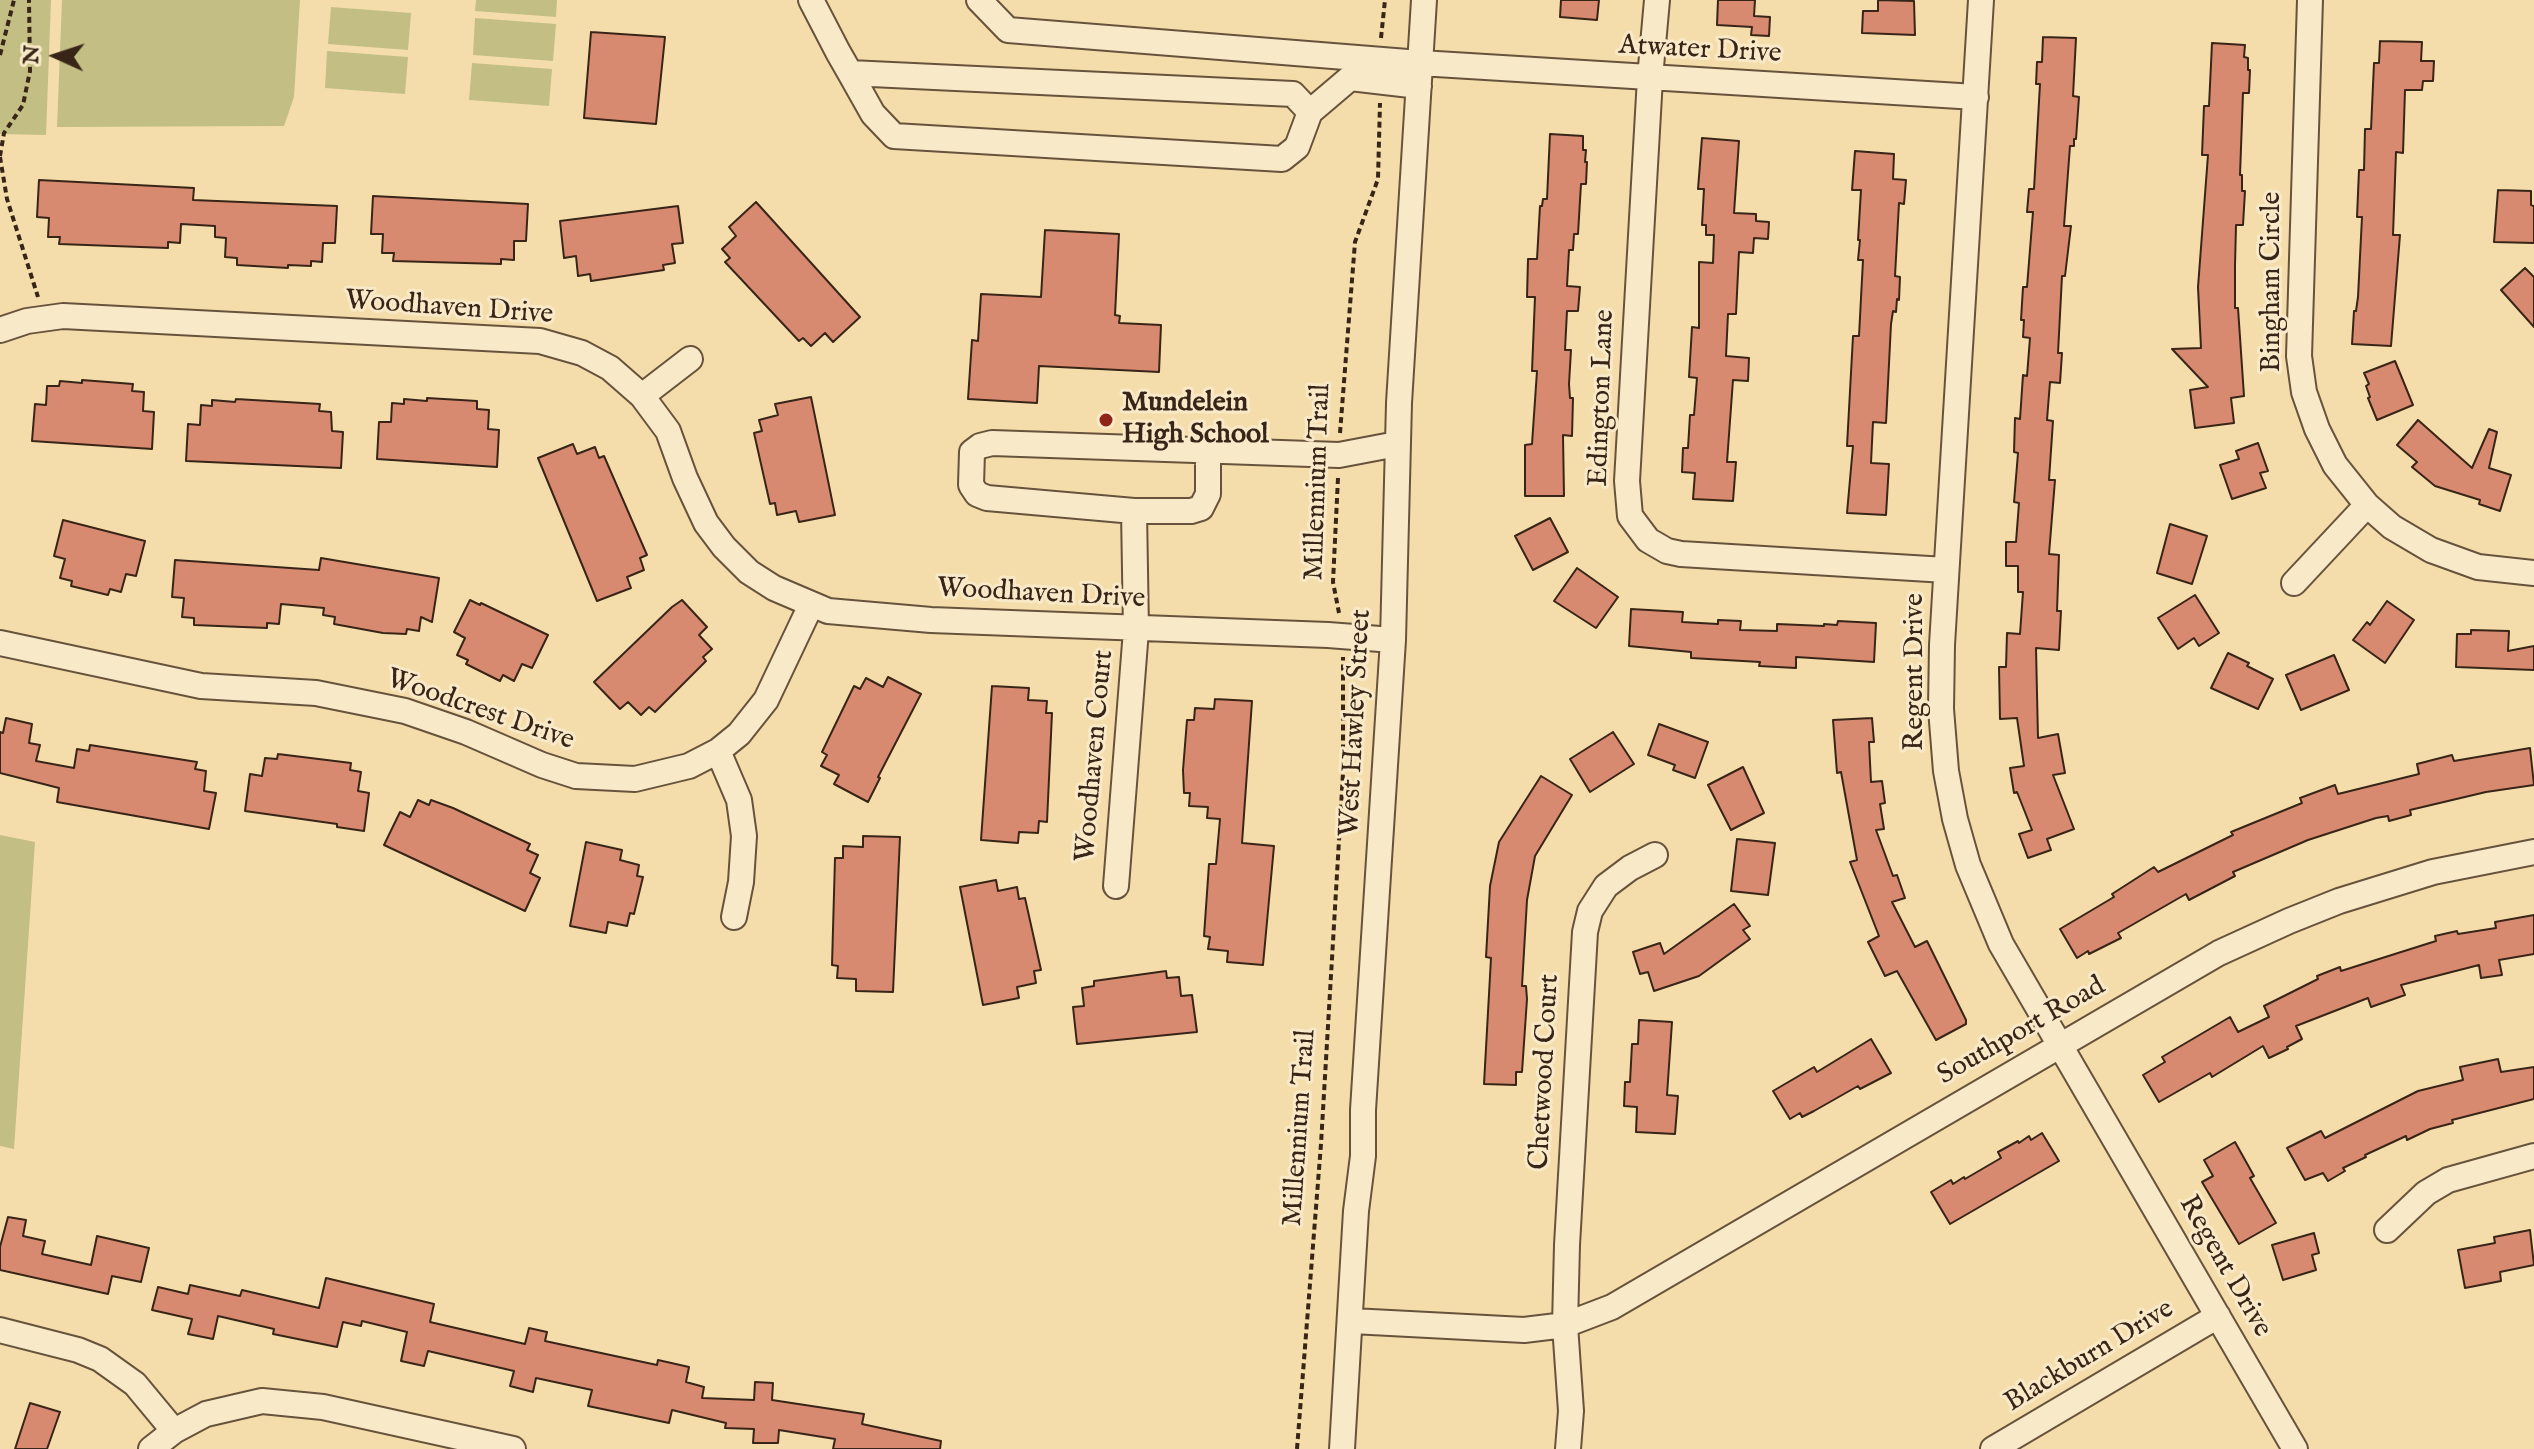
<!DOCTYPE html>
<style>
body{margin:0}
#map{position:relative;width:2534px;height:1449px;overflow:hidden;background:#f5ddab;font-family:"IM FELL English",serif}
canvas{display:block}
.north{position:absolute;left:16px;top:16px;width:80px;height:80px;-webkit-text-stroke:6px #f8e9c8;paint-order:stroke;rotate:273deg;font-size:22px;font-weight:700;line-height:32px;text-align:center;color:#382517}
.north::after{content:'';display:block;margin:auto;width:28px;height:36px;background:#382517;clip-path:polygon(50% 0,100% 100%,50% 72%,0 100%)}
</style>
<div id="map">
<canvas width="2534" height="1449"></canvas>
<div class="north">N</div>
</div>
<script>
const g = document.querySelector('canvas').getContext('2d');
g.lineJoin = 'round';
function fill(path, color) { g.fillStyle = color; g.fill(path, 'evenodd'); }
const shape = rows => new Path2D(rows.map(r => 'M' + r).join(''));
function trace(path, color, width, dash) { g.strokeStyle = color; g.lineWidth = width; g.lineCap = dash ? 'butt' : 'round'; g.setLineDash(dash || []); g.stroke(path); }
function label(font, color, halo, rows, align = 'center') {
  g.font = font + ' "IM FELL English",serif'; g.lineWidth = 6; g.setLineDash([]); g.textBaseline = 'middle'; g.strokeStyle = halo; g.fillStyle = color; for (const [text, x, y, turn = 0] of rows) {
    g.save(); g.translate(x, y); g.rotate((+turn || 0) * Math.PI / 180); g.textAlign = isNaN(turn) ? turn : align; if (halo) g.strokeText(text, 0, 0); g.fillText(text, 0, 0); g.restore();
  }
}
fill(shape([
 [0,0,51,0,46,135,0,134],
 [62,0,300,0,294,97,284,126,57,127],
 [476,0,557,0,556,17,475,11],
 [331,7,411,13,408,50,328,44],
 [475,18,556,24,553,61,473,55],
 [327,51,408,57,405,94,325,88],
 [472,63,552,69,549,106,469,100],
 [0,835,35,842,14,1149,0,1146]
]), '#c3bf84');
const building = shape([
 [1561,0,1599,0,1597,20,1560,17,1561,0],
 [1718,0,1755,0,1754,16,1770,17,1769,36,1751,35,1752,27,1717,25,1718,0],
 [1878,0,1914,1,1915,35,1862,33,1863,11,1878,11,1878,0],
 [591,32,665,37,656,124,584,118,591,32],
 [2043,37,2076,38,2073,96,2079,97,2076,139,2074,139,2074,146,2070,146,2064,226,2071,226,2065,276,2062,276,2058,353,2062,353,2060,383,2050,382,2047,420,2053,421,2049,480,2055,480,2049,554,2059,555,2057,611,2061,611,2059,650,2036,648,2038,738,2058,734,2065,773,2053,775,2074,829,2047,839,2051,850,2028,858,2019,834,2032,830,2017,792,2014,793,2010,768,2024,766,2017,718,2000,719,1999,667,2006,667,2007,633,2020,634,2023,592,2018,592,2018,566,2006,566,2006,542,2016,542,2019,503,2014,502,2018,453,2014,452,2015,418,2020,419,2023,375,2027,376,2030,338,2023,337,2024,320,2021,320,2023,287,2027,287,2033,212,2027,212,2029,189,2034,189,2040,84,2036,84,2037,62,2042,62,2043,37],
 [2380,41,2422,42,2421,61,2434,61,2433,81,2423,81,2422,90,2405,90,2403,153,2396,152,2393,235,2400,235,2391,346,2352,344,2354,311,2356,311,2358,297,2362,217,2357,217,2359,170,2364,170,2365,129,2371,129,2374,63,2379,63,2380,41],
 [2212,43,2245,45,2244,57,2248,58,2248,70,2250,70,2249,93,2243,93,2240,175,2242,175,2242,191,2245,191,2243,225,2236,225,2235,266,2235,308,2238,308,2244,396,2231,398,2234,423,2195,428,2190,390,2208,387,2172,349,2201,348,2198,287,2208,155,2202,155,2204,106,2209,106,2212,43],
 [1550,134,1583,136,1583,150,1586,150,1585,162,1587,162,1586,184,1581,184,1578,234,1574,234,1573,250,1569,250,1567,286,1580,287,1578,311,1567,311,1565,350,1571,350,1569,384,1570,398,1573,398,1572,436,1563,435,1564,496,1525,496,1525,445,1532,444,1537,371,1532,371,1535,297,1527,297,1528,259,1537,259,1540,206,1542,206,1543,199,1547,199,1550,134],
 [1702,138,1739,141,1734,213,1756,214,1756,221,1769,222,1768,239,1754,238,1753,253,1739,252,1736,314,1728,314,1726,356,1749,358,1748,381,1733,380,1727,462,1736,462,1733,501,1693,499,1695,473,1682,472,1683,448,1688,448,1690,415,1694,415,1697,378,1689,377,1692,327,1699,328,1699,262,1713,263,1714,235,1706,235,1706,225,1702,225,1704,189,1698,189,1702,138],
 [1855,151,1894,154,1893,179,1906,180,1904,204,1899,203,1895,276,1900,277,1899,300,1897,299,1896,312,1893,311,1891,324,1886,423,1873,422,1871,463,1889,464,1886,515,1847,513,1853,446,1847,446,1853,336,1859,336,1863,260,1858,260,1860,240,1858,240,1861,190,1852,190,1855,151],
 [39,180,194,188,193,200,337,206,335,243,323,243,322,262,311,261,311,266,288,265,288,268,237,265,237,258,225,257,226,238,215,237,215,226,181,224,180,243,168,242,168,248,59,244,60,237,48,237,49,218,37,217,39,180],
 [2498,190,2531,191,2531,205,2534,206,2534,243,2494,242,2498,190],
 [373,196,528,204,526,241,514,241,514,260,501,259,501,264,393,261,394,253,382,253,383,234,371,234,373,196],
 [756,202,860,317,833,342,825,333,811,346,803,338,799,341,725,262,730,258,722,249,736,236,729,227,756,202],
 [678,206,683,243,672,244,675,263,663,265,664,270,591,281,590,274,578,276,576,256,564,258,560,221,678,206],
 [1045,230,1119,234,1115,315,1120,316,1119,323,1161,325,1159,372,1039,366,1037,403,968,399,972,340,978,341,981,294,1041,297,1045,230],
 [2525,268,2534,277,2534,327,2501,290,2525,268],
 [2395,361,2413,405,2377,420,2368,398,2370,397,2366,386,2369,384,2364,373,2395,361],
 [82,380,133,384,132,391,144,392,143,411,154,412,152,449,32,441,35,404,46,405,47,386,59,386,60,381,82,383,82,380],
 [811,397,835,515,799,522,796,511,777,515,775,503,770,504,754,433,762,431,759,420,778,415,775,404,811,397],
 [427,398,477,401,477,409,489,410,488,429,499,430,497,467,377,459,379,422,391,422,392,403,404,404,404,399,427,401,427,398],
 [236,399,320,404,319,411,331,412,332,431,343,432,341,468,186,461,188,424,200,425,201,405,212,406,212,400,235,402,236,399],
 [2418,420,2472,468,2489,429,2497,432,2489,468,2511,475,2500,511,2479,504,2480,500,2435,486,2412,467,2417,462,2397,445,2418,420],
 [2258,443,2268,471,2260,473,2266,488,2232,499,2220,465,2239,459,2236,451,2258,443],
 [573,444,577,454,595,447,599,458,604,456,647,555,640,558,644,570,627,577,631,588,597,601,538,458,573,444],
 [1550,518,1568,552,1533,570,1515,536,1550,518],
 [63,520,145,541,136,576,126,574,121,592,110,589,108,595,71,586,72,581,60,578,65,559,54,556,63,520],
 [2170,524,2207,536,2192,584,2157,573,2170,524],
 [321,558,439,578,432,622,421,617,419,631,407,629,406,634,383,633,334,624,335,617,323,615,324,608,281,604,279,624,267,623,267,628,194,625,194,618,182,617,184,598,172,597,175,560,319,570,321,558],
 [1577,568,1618,597,1596,628,1554,601,1577,568],
 [2195,595,2219,633,2199,646,2194,638,2178,649,2158,618,2195,595],
 [470,600,480,605,481,603,548,635,532,668,522,664,514,681,503,675,500,681,466,664,468,660,457,655,465,638,454,632,470,600],
 [682,600,707,627,699,635,712,649,703,657,706,661,655,712,649,707,641,715,628,702,620,709,594,682,672,607,682,600],
 [2387,601,2414,620,2385,663,2353,640,2367,622,2370,625,2387,601],
 [1631,609,1683,612,1682,622,1718,624,1718,620,1741,621,1740,630,1777,631,1777,624,1824,626,1824,624,1837,625,1838,621,1876,623,1874,662,1796,657,1796,668,1759,666,1760,662,1691,658,1691,652,1629,646,1631,609],
 [2471,630,2509,631,2508,651,2534,646,2534,670,2456,667,2457,634,2471,634,2471,630],
 [2228,653,2249,663,2247,666,2273,679,2258,709,2211,688,2228,653],
 [2334,655,2349,690,2301,710,2286,675,2334,655],
 [888,677,921,694,878,777,880,778,868,802,834,784,839,775,821,766,827,755,822,752,854,686,860,689,866,678,883,687,888,677],
 [992,686,1029,688,1028,700,1047,701,1046,713,1052,713,1047,822,1039,821,1038,833,1019,832,1018,843,981,840,992,686],
 [1215,699,1252,701,1242,843,1274,846,1263,965,1227,962,1228,951,1208,949,1210,937,1204,936,1209,864,1216,864,1220,819,1207,818,1208,807,1189,806,1190,793,1184,793,1183,770,1187,720,1194,720,1195,708,1214,709,1215,699],
 [6,718,32,724,29,743,40,745,36,761,74,768,77,749,89,751,90,745,197,762,195,769,206,771,204,791,216,793,209,829,57,802,59,788,0,773,0,732,3,733,6,718],
 [1872,718,1874,742,1869,742,1871,782,1882,781,1885,803,1880,804,1884,829,1876,830,1893,876,1897,875,1905,898,1892,902,1915,947,1927,941,1966,1020,1966,1024,1936,1040,1897,971,1885,976,1868,942,1879,936,1850,862,1857,860,1841,772,1837,773,1833,720,1872,718],
 [1659,724,1708,742,1695,778,1673,770,1675,765,1648,755,1659,724],
 [1613,732,1634,764,1590,792,1570,759,1613,732],
 [2530,748,2534,785,2486,792,2410,810,2411,815,2389,821,2388,816,2376,818,2308,840,2233,872,2235,876,2189,900,2186,894,2118,933,2121,938,2089,954,2088,951,2077,958,2060,929,2114,897,2112,894,2154,867,2158,872,2233,835,2231,832,2302,803,2300,798,2335,785,2338,794,2419,774,2417,764,2452,755,2454,761,2530,748],
 [278,754,351,763,350,770,361,772,358,791,369,793,364,831,337,827,337,824,245,811,250,774,262,776,265,758,277,759,278,754],
 [1743,767,1764,813,1731,830,1708,785,1743,767],
 [1541,776,1572,795,1535,856,1527,900,1522,986,1526,986,1527,999,1522,1072,1516,1072,1516,1085,1484,1084,1491,958,1486,957,1490,886,1499,842,1541,776],
 [418,800,429,805,431,800,453,808,530,844,527,850,538,855,530,873,540,878,525,911,384,845,400,812,410,817,418,800],
 [863,836,900,837,893,992,856,991,856,979,837,978,838,966,832,965,835,858,843,858,843,846,863,847,863,836],
 [1737,839,1775,843,1768,895,1731,891,1737,839],
 [586,842,622,850,620,860,639,865,637,876,643,877,634,914,630,913,627,926,608,922,606,933,570,926,586,842],
 [996,880,998,891,1017,887,1019,899,1025,898,1041,970,1034,971,1036,983,1017,987,1019,998,983,1005,960,887,996,880],
 [1734,904,1750,926,1743,930,1750,939,1699,976,1654,991,1648,972,1640,974,1633,952,1660,943,1664,954,1734,904],
 [2534,915,2534,954,2499,960,2502,975,2481,978,2479,965,2401,985,2405,995,2371,1007,2368,998,2296,1026,2302,1039,2287,1047,2288,1049,2269,1058,2263,1046,2212,1077,2210,1073,2159,1102,2143,1075,2165,1062,2162,1057,2230,1017,2238,1032,2269,1017,2264,1006,2318,979,2317,976,2340,967,2341,971,2436,941,2435,936,2457,931,2458,934,2496,928,2495,922,2534,915],
 [1166,971,1167,978,1179,977,1181,996,1192,995,1197,1032,1077,1044,1073,1007,1084,1006,1082,988,1094,986,1094,981,1166,971],
 [1639,1020,1672,1022,1667,1095,1678,1096,1675,1134,1636,1132,1637,1107,1624,1106,1625,1082,1630,1082,1632,1044,1638,1044,1639,1020],
 [1871,1039,1891,1073,1860,1089,1858,1086,1814,1111,1802,1117,1800,1113,1790,1119,1773,1091,1814,1067,1817,1072,1871,1039],
 [2498,1059,2501,1072,2534,1067,2534,1099,2452,1120,2453,1123,2430,1129,2407,1140,2406,1136,2365,1155,2366,1157,2343,1168,2345,1171,2328,1181,2323,1173,2305,1180,2287,1148,2321,1131,2325,1138,2418,1091,2463,1080,2460,1067,2498,1059],
 [2042,1133,2059,1161,1950,1224,1931,1192,1951,1180,1953,1184,1964,1177,1965,1179,2001,1158,1998,1152,2018,1141,2019,1143,2029,1136,2031,1140,2042,1133],
 [2235,1142,2254,1176,2250,1178,2276,1223,2239,1244,2202,1182,2213,1176,2204,1160,2235,1142],
 [8,1217,26,1220,23,1236,45,1241,42,1254,91,1265,97,1236,149,1248,141,1282,112,1276,108,1294,0,1270,0,1247,8,1217],
 [2530,1230,2534,1265,2500,1272,2501,1281,2465,1288,2458,1250,2495,1243,2494,1237,2530,1230],
 [2314,1233,2319,1253,2312,1255,2316,1270,2283,1280,2272,1245,2314,1233],
 [326,1278,434,1304,430,1322,525,1344,529,1328,547,1332,545,1341,657,1365,658,1360,689,1367,686,1382,704,1387,702,1398,754,1400,755,1382,773,1383,772,1400,864,1414,862,1424,941,1441,940,1449,833,1449,835,1439,779,1430,778,1443,753,1443,754,1429,725,1428,726,1423,672,1410,669,1423,588,1406,592,1390,536,1378,533,1392,510,1386,514,1371,428,1351,424,1366,401,1361,407,1332,362,1321,361,1326,343,1322,337,1347,273,1334,274,1329,218,1316,213,1339,188,1334,192,1319,152,1310,158,1287,188,1294,190,1285,240,1296,242,1290,319,1308,326,1278],
 [30,1403,60,1412,47,1449,15,1449,30,1403]
]);
fill(building, '#d78a70');
trace(building, '#382517', 2);
const minor = shape([
 [811,0,838,52,850,73,873,114,894,136,1282,159,1297,147,1310,112,1293,94,850,73],
 [979,0,1008,30,1420,63,1976,97],
 [1657,0,1650,78,1627,481,1630,516,1648,540,1667,551,1681,554,1946,570],
 [1981,0,1942,645,1941,709,1946,771,1955,819,1968,865,2001,944,2295,1449],
 [2310,0,2299,356,2304,392,2317,429,2335,465,2367,505,2392,527,2431,550,2478,567,2534,573],
 [1310,112,1350,78,1419,86],
 [0,330,27,321,63,316,540,341,582,353,610,368,642,396,668,431,685,478,706,523,724,547,749,572,774,588,828,611,931,620,1328,635,1393,640],
 [642,396,690,359],
 [1208,451,1208,494,1201,508,1191,511,1134,511,987,498,977,494,971,485,972,452,980,446,992,443,1339,455,1397,444],
 [2294,583,2367,505],
 [0,643,201,686,316,693,405,711,466,732,542,765,576,776,635,779,689,766,718,751,739,734,766,700,811,605],
 [718,751,739,800,744,836,741,882,734,917],
 [1116,886,1136,630,1134,511],
 [2387,1230,2426,1193,2448,1180,2534,1156],
 [1352,1321,1524,1330,1565,1325,1612,1307,2219,953,2289,921,2339,901,2433,872,2534,852],
 [0,1330,78,1350,100,1359,135,1384,174,1431],
 [151,1449,174,1431,206,1414,262,1401,323,1407,513,1449],
 [1342,1449,1356,1211,1363,1156,1363,1110,1393,640,1399,403,1424,0],
 [1568,1449,1571,1411,1565,1325,1567,1245,1585,932,1590,911,1606,886,1630,868,1655,855],
 [1993,1449,2218,1316]
]);
trace(minor, '#67533c', 28);
trace(shape([
 [1381,38,1385,0],
 [0,55,14,0],
 [0,156,4,133,23,105,30,71,29,0],
 [0,157,7,199,38,297],
 [1340,433,1355,242,1378,179,1380,103],
 [1338,478,1333,582,1339,613],
 [1297,1449,1321,1144,1343,773,1343,657]
]), '#382517', 4, [6, 4]);
trace(minor, '#f8e9c8', 24);
for (const [x, y, r, color] of [
 [1106,420,8,"#8f2418"]
]) { const dot = new Path2D(); dot.arc(x, y, r, 0, 2 * Math.PI); g.fillStyle = color; g.fill(dot); trace(dot, '#f8e9c8', 3); }
label('28px', '#382517', '#f8e9c8', [
 ["Atwater Drive",1700,51,3],
 ["Bingham Circle",2273,282,-90],
 ["Woodhaven Drive",449,309,4],
 ["Edington Lane",1603,398,-88],
 ["Millennium Trail",1319,482,-88],
 ["Woodhaven Drive",1041,595,3],
 ["Regent Drive",1916,672,-90],
 ["Woodcrest Drive",480,711,19],
 ["West Hawley Street",1357,723,-87],
 ["Woodhaven Court",1096,756,-85],
 ["Southport Road",2022,1032,-30],
 ["Chetwood Court",1546,1072,-87],
 ["Millennium Trail",1301,1128,-86],
 ["Regent Drive",2224,1267,60],
 ["Blackburn Drive",2090,1357,-31]
]);
label('bold 28px', '#382517', '#f8e9c8', [
 ["Mundelein",1122,404],
 ["High School",1122,436]
], 'left');
</script>
